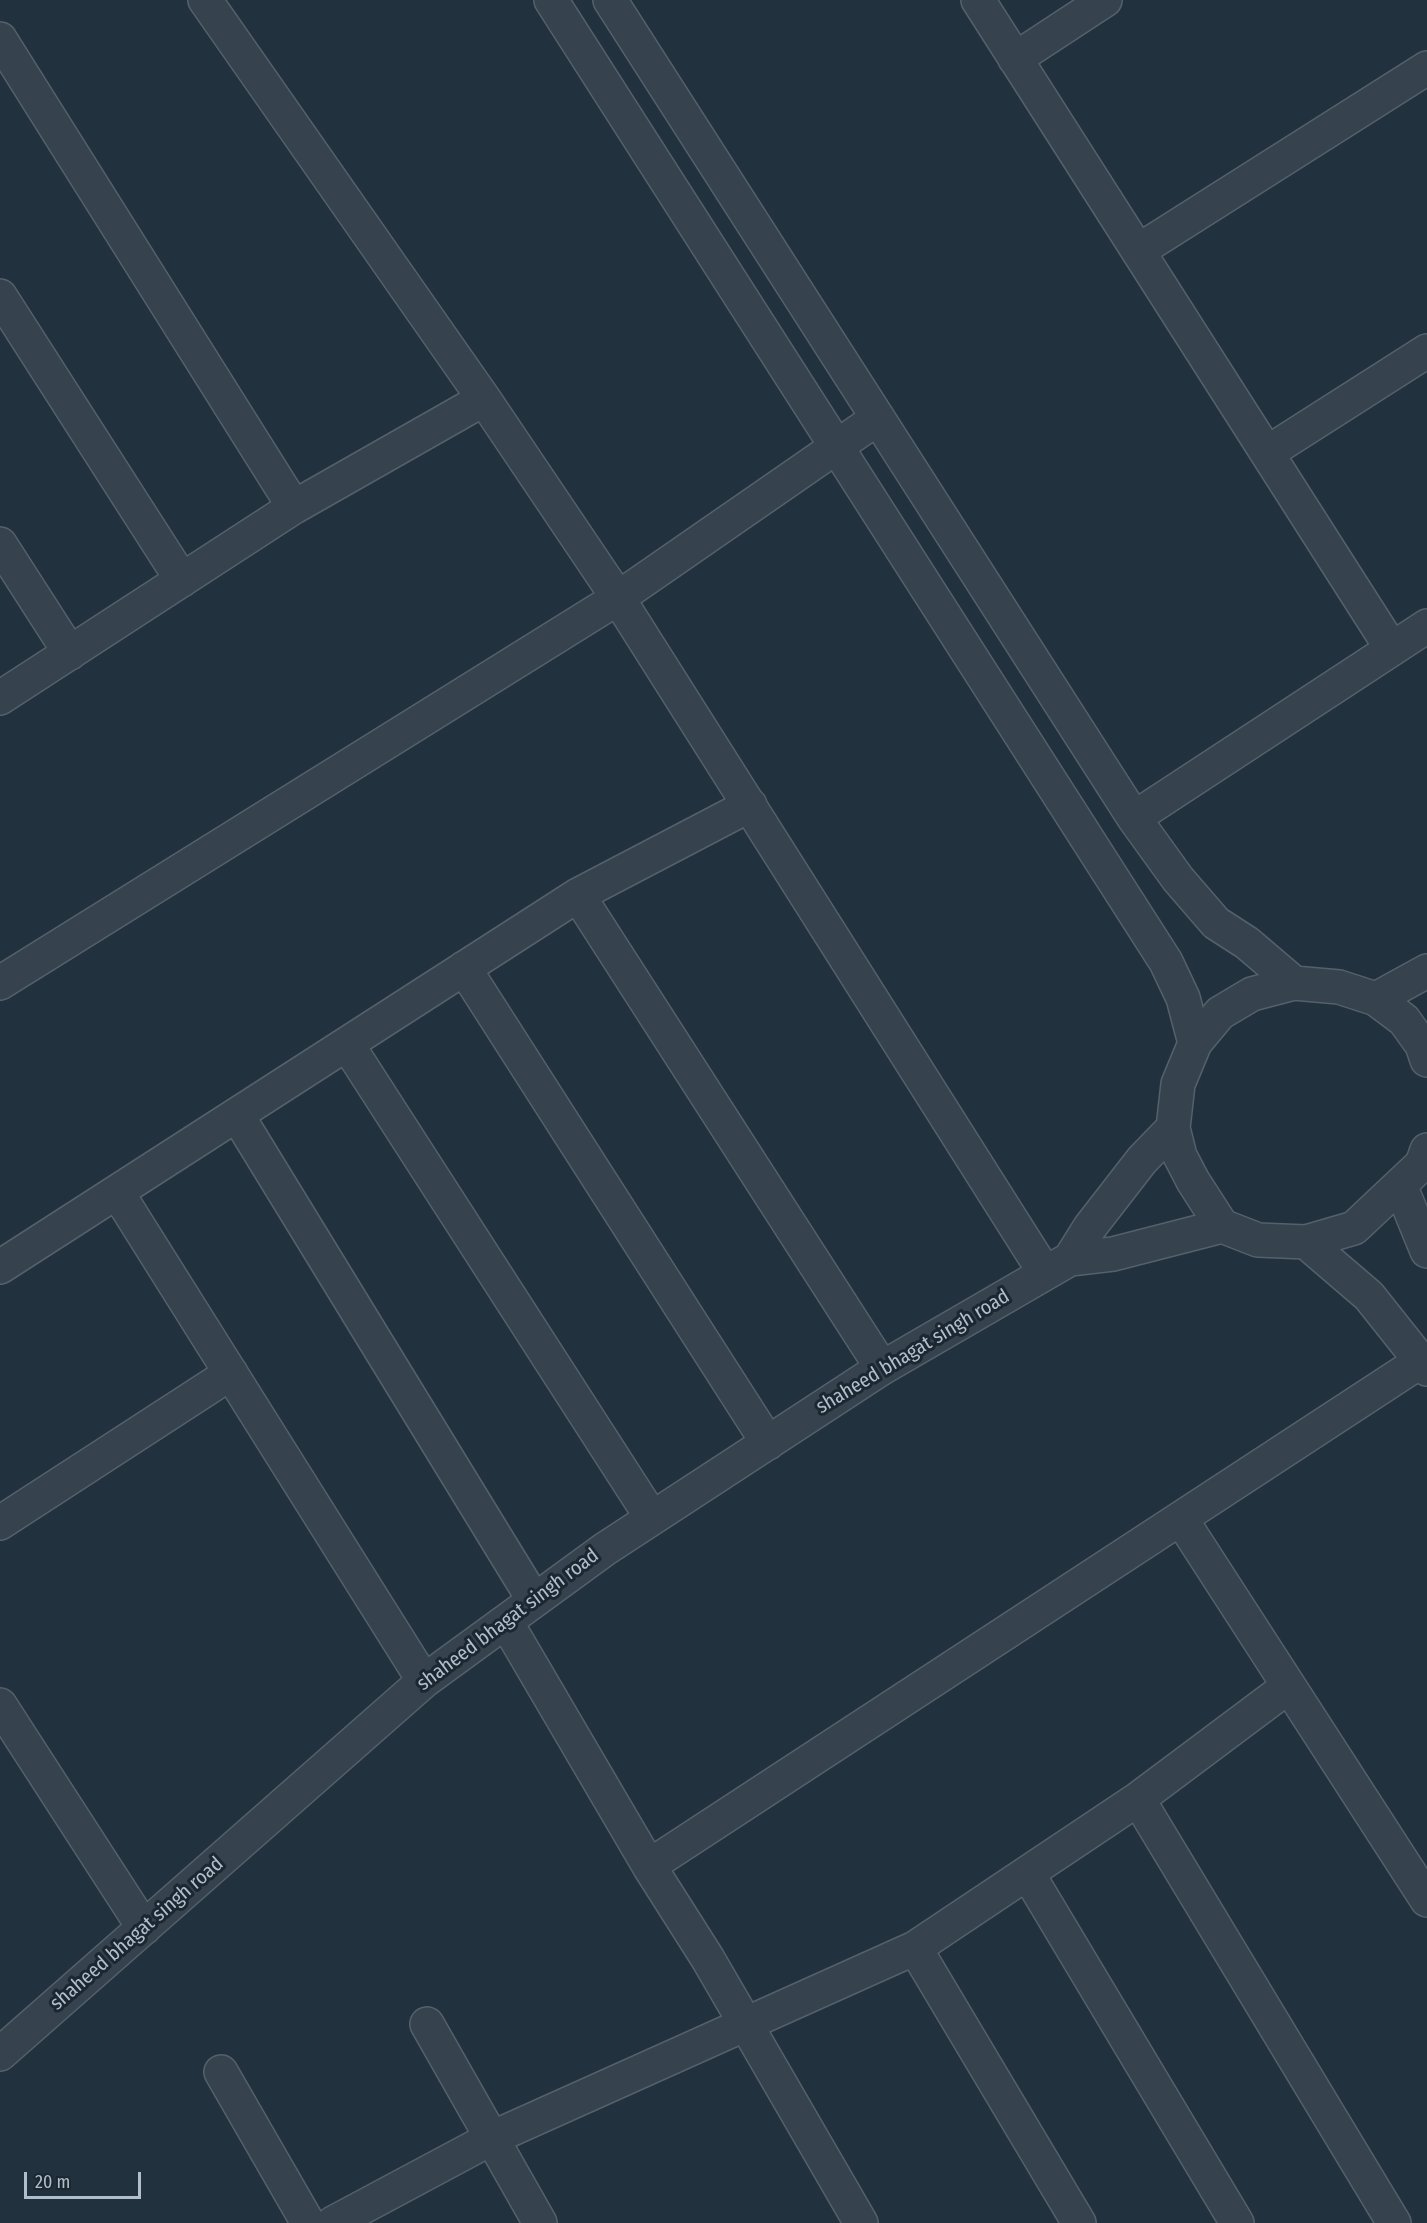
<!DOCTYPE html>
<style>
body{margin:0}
#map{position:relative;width:1427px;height:2223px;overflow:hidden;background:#22313e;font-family:"Fira Sans Condensed",sans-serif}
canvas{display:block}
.scale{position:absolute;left:24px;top:2172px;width:117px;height:27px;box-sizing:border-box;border:3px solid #b2bec9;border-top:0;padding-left:8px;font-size:18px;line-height:21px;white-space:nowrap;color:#b2bec9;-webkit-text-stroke:4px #1b2832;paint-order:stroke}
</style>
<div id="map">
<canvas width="1427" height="2223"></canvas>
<div class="scale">20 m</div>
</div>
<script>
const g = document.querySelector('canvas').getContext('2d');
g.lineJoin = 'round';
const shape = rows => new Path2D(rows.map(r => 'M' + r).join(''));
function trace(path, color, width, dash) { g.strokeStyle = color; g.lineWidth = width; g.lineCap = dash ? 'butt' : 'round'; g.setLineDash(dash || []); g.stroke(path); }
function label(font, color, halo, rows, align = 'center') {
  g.font = font + ' "Fira Sans Condensed",sans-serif'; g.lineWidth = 6; g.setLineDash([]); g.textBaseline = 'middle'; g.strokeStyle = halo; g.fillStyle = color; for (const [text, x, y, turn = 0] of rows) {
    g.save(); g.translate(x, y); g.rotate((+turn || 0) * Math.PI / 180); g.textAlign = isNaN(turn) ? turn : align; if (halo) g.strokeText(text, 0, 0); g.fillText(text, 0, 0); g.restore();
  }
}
const minor = shape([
 [205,0,484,399,618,598,1045,1273],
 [551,0,1166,962,1183,998,1195,1043],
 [610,0,1134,818,1178,879,1216,923,1247,943,1294,983],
 [978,0,1392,649],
 [0,39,294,507],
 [1015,59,1105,0],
 [1138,251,1427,68],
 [0,296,182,580],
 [1267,453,1427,351],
 [0,544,70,653],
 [0,698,294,507,484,399],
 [1134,818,1427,626],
 [578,895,882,1368],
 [464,968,768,1443],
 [0,983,618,598,878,418],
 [1376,999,1427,971],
 [347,1044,652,1518],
 [1427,1060,1422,1045,1404,1020,1376,999,1339,987,1294,983,1252,994,1220,1013,1195,1043,1178,1084,1173,1128,1180,1156,1193,1181,1222,1226,1258,1240,1306,1242,1354,1228,1422,1164,1427,1150],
 [237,1115,534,1600],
 [1400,1185,1427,1251],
 [117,1192,424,1681],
 [1306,1242,1369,1296,1427,1369],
 [1070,1259,1090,1227,1142,1160,1173,1128],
 [0,1267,578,895,750,805],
 [1181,1519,1427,1900],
 [0,1523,231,1373],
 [506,1622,649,1866,708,1959,861,2223],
 [0,1705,144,1928],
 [1138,1799,1394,2223],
 [649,1866,1421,1361],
 [1028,1874,1237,2223],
 [915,1948,1079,2223],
 [427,2024,540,2223],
 [0,2054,424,1681,605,1549,882,1368,1070,1259,1113,1254,1222,1226],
 [221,2072,308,2223],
 [333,2223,492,2138,915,1948,1138,1799,1289,1686]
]);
trace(minor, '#54616b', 36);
trace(minor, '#36434e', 33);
label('20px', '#b2bec9', '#1b2832', [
 ["shaheed bhagat singh road",913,1352,-31],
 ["shaheed bhagat singh road",508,1620,-37],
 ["shaheed bhagat singh road",137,1934,-41]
]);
</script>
